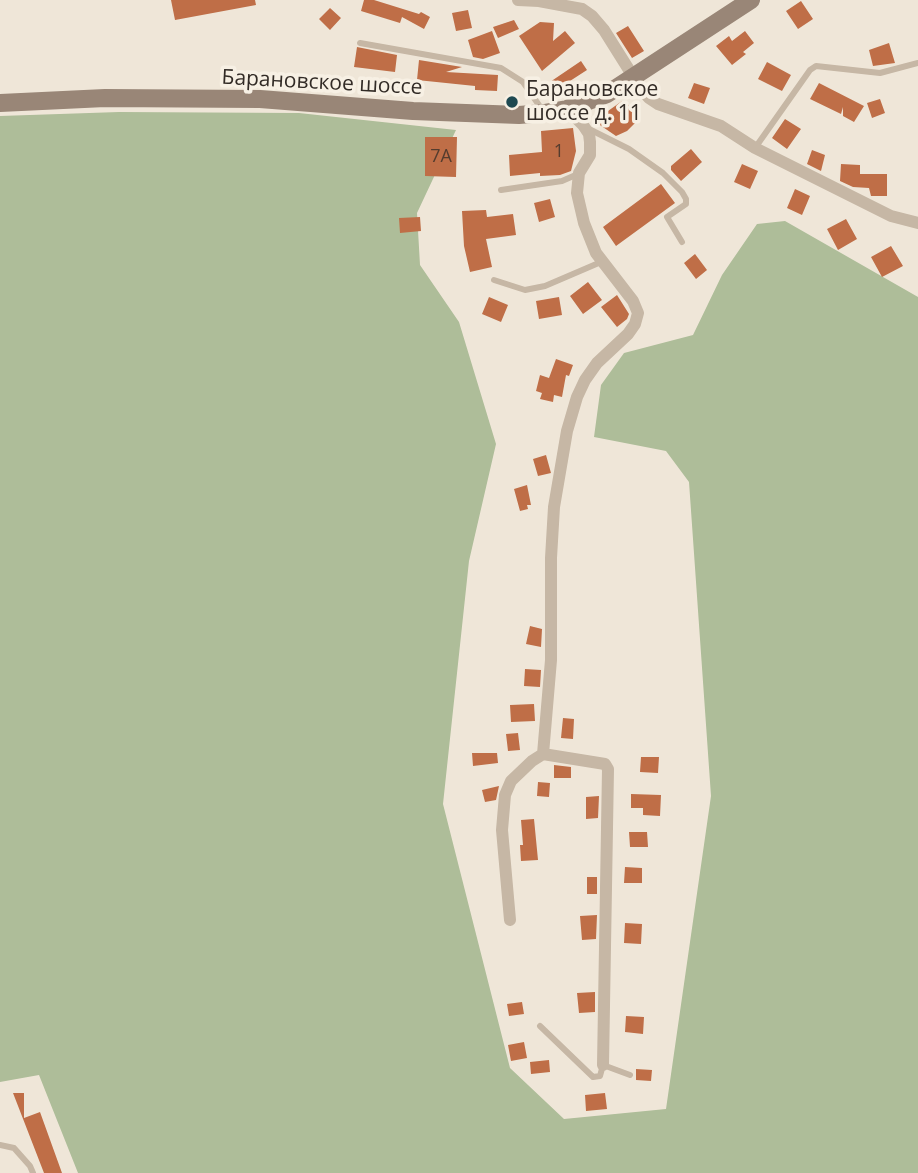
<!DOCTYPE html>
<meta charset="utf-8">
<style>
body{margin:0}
canvas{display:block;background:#efe6d8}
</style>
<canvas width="918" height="1173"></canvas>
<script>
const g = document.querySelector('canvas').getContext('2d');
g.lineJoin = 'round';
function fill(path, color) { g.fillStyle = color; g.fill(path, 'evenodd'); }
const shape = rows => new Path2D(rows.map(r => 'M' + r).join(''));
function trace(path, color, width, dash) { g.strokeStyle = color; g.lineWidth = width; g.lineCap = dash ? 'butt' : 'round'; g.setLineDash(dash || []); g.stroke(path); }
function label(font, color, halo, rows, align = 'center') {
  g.font = font + ' "Open Sans",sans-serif'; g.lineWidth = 7; g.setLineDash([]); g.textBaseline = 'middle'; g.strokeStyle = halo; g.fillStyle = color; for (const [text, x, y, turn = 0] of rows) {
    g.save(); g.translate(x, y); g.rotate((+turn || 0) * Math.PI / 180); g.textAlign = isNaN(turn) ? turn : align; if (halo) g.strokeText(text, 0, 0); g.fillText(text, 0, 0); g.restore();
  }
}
fill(shape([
 [119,112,299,113,456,130,417,213,420,265,459,322,496,444,469,561,443,804,510,1068,564,1119,666,1109,711,796,689,482,666,451,594,437,601,385,624,353,693,335,722,275,757,224,785,221,918,297,918,1173,78,1173,39,1075,0,1082,0,116]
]), '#aebd99');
fill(shape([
 [171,0,255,0,256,5,175,20],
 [364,0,374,0,419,14,421,12,430,17,424,29,402,17,400,23,361,11],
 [801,1,813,19,798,29,786,11],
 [330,8,341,18,330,30,319,19],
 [468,10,472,28,456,31,452,13],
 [514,20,519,29,498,38,493,27],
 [540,22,554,23,553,41,565,31,575,43,542,71,519,36],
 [628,26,644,51,632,58,616,33],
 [492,31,500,53,483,59,473,57,468,40],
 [745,31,754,43,743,52,746,54,732,65,716,46,729,36,732,41],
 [889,43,895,63,873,66,869,50],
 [357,47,397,55,395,72,354,67],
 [419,60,462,67,446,72,498,75,497,91,475,90,475,86,417,80],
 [581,61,587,70,556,90,550,82],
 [767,62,791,75,782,91,758,79],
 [694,83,710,88,704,104,688,98],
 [819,83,864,106,854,122,843,116,843,107,841,114,810,99],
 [880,99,885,113,872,118,867,103],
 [622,101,639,111,636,122,627,131,616,136,594,121],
 [785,119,801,129,787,149,772,138],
 [573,128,576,151,571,171,560,175,540,176,540,173,510,176,509,155,542,152,541,131],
 [425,137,457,137,456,177,425,176],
 [691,149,702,162,681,181,671,170,671,166],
 [812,150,825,155,821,171,807,164],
 [742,164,758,171,750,189,734,182],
 [841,164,860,165,860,174,887,174,887,196,871,196,869,188,853,187,840,181],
 [661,184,675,203,616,246,603,227],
 [795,189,810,196,802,215,787,208],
 [550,199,555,217,539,222,534,203],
 [486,210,487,217,513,214,516,235,486,239,492,267,470,272,464,246,462,211],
 [420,217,421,231,400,233,399,218],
 [846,219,857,239,838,250,827,229],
 [891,246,903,266,882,277,871,257],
 [695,254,707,270,696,279,684,263],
 [588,282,602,300,583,314,570,296],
 [617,295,629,314,627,319,617,327,601,307],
 [489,297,508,305,501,322,482,314],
 [559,297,562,315,539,319,536,301],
 [556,359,573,365,569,376,566,375,562,397,554,395,553,402,540,399,542,393,536,391,540,375,549,378],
 [546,455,551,473,538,476,533,459],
 [527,485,531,505,527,505,528,509,520,511,514,489],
 [530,626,542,629,541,647,526,644],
 [525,669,541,670,540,687,524,686],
 [534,704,535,721,511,722,510,705],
 [563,718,574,719,573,739,561,738],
 [518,733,520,750,508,751,506,734],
 [472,753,497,753,498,763,473,766],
 [641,757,659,757,658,773,640,772],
 [554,765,571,767,571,778,554,778],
 [538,782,550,783,549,797,537,796],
 [499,786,496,800,485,802,482,790],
 [631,794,661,795,660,816,643,815,643,808,631,808],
 [599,796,598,818,586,819,586,797],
 [534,819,538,860,521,861,520,845,523,845,521,820],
 [629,832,647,832,648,847,630,847],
 [625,867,642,868,642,883,624,883],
 [587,877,597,877,597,894,587,894],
 [597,915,596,939,582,940,580,916],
 [625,923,642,924,641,944,624,943],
 [595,992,595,1012,579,1013,577,993],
 [522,1002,524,1014,509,1016,507,1004],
 [626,1016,644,1017,643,1034,625,1032],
 [524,1042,527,1058,511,1061,508,1045],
 [549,1060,550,1072,531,1074,530,1062],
 [636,1069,652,1070,651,1081,636,1080],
 [13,1093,24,1093,24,1118,40,1112,62,1173,44,1173],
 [605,1093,607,1109,586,1111,585,1095]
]), '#bf6e47');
trace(shape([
 [360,43,501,68,523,82,543,111],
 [587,128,629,149,663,173,682,192,686,199,686,204,667,217,682,242],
 [755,148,810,70,816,66,880,73,918,63],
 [501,190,562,181,578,174],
 [494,280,525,290,545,286,601,262],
 [540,1026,593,1077,600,1076,603,1065,630,1075],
 [0,1145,14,1148,30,1166,33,1173]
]), '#c6b7a5', 6);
trace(shape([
 [518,0,539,1,582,9,592,16,604,30,641,89,649,98,658,104,721,126,755,148,891,216,918,223],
 [543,754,551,660,551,558,554,507,567,431,577,397,585,380,597,363,628,334,635,324,638,313,633,301,596,253,584,223,577,193,579,173,590,155,590,142,589,134,583,125,567,109],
 [510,920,502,830,505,795,511,781,532,761,543,754,605,764,608,769,603,1065]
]), '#c6b7a5', 12);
trace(shape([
 [0,103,105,98,260,99,413,111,519,115,544,113,567,109,607,94,751,0]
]), '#998677', 18);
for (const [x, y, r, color] of [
 [512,102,7,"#1e4951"]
]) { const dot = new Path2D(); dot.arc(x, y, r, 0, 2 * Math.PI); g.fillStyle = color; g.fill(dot); trace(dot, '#f7f0e4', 2.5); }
label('18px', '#553c2e', null, [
 ["1",559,152],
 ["7А",441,157]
]);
label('21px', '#322b26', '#f7f0e4', [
 ["Барановское шоссе",322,83,3]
]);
label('21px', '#322b26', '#f7f0e4', [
 ["Барановское",526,90],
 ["шоссе д. 11",526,114]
], 'left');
</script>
